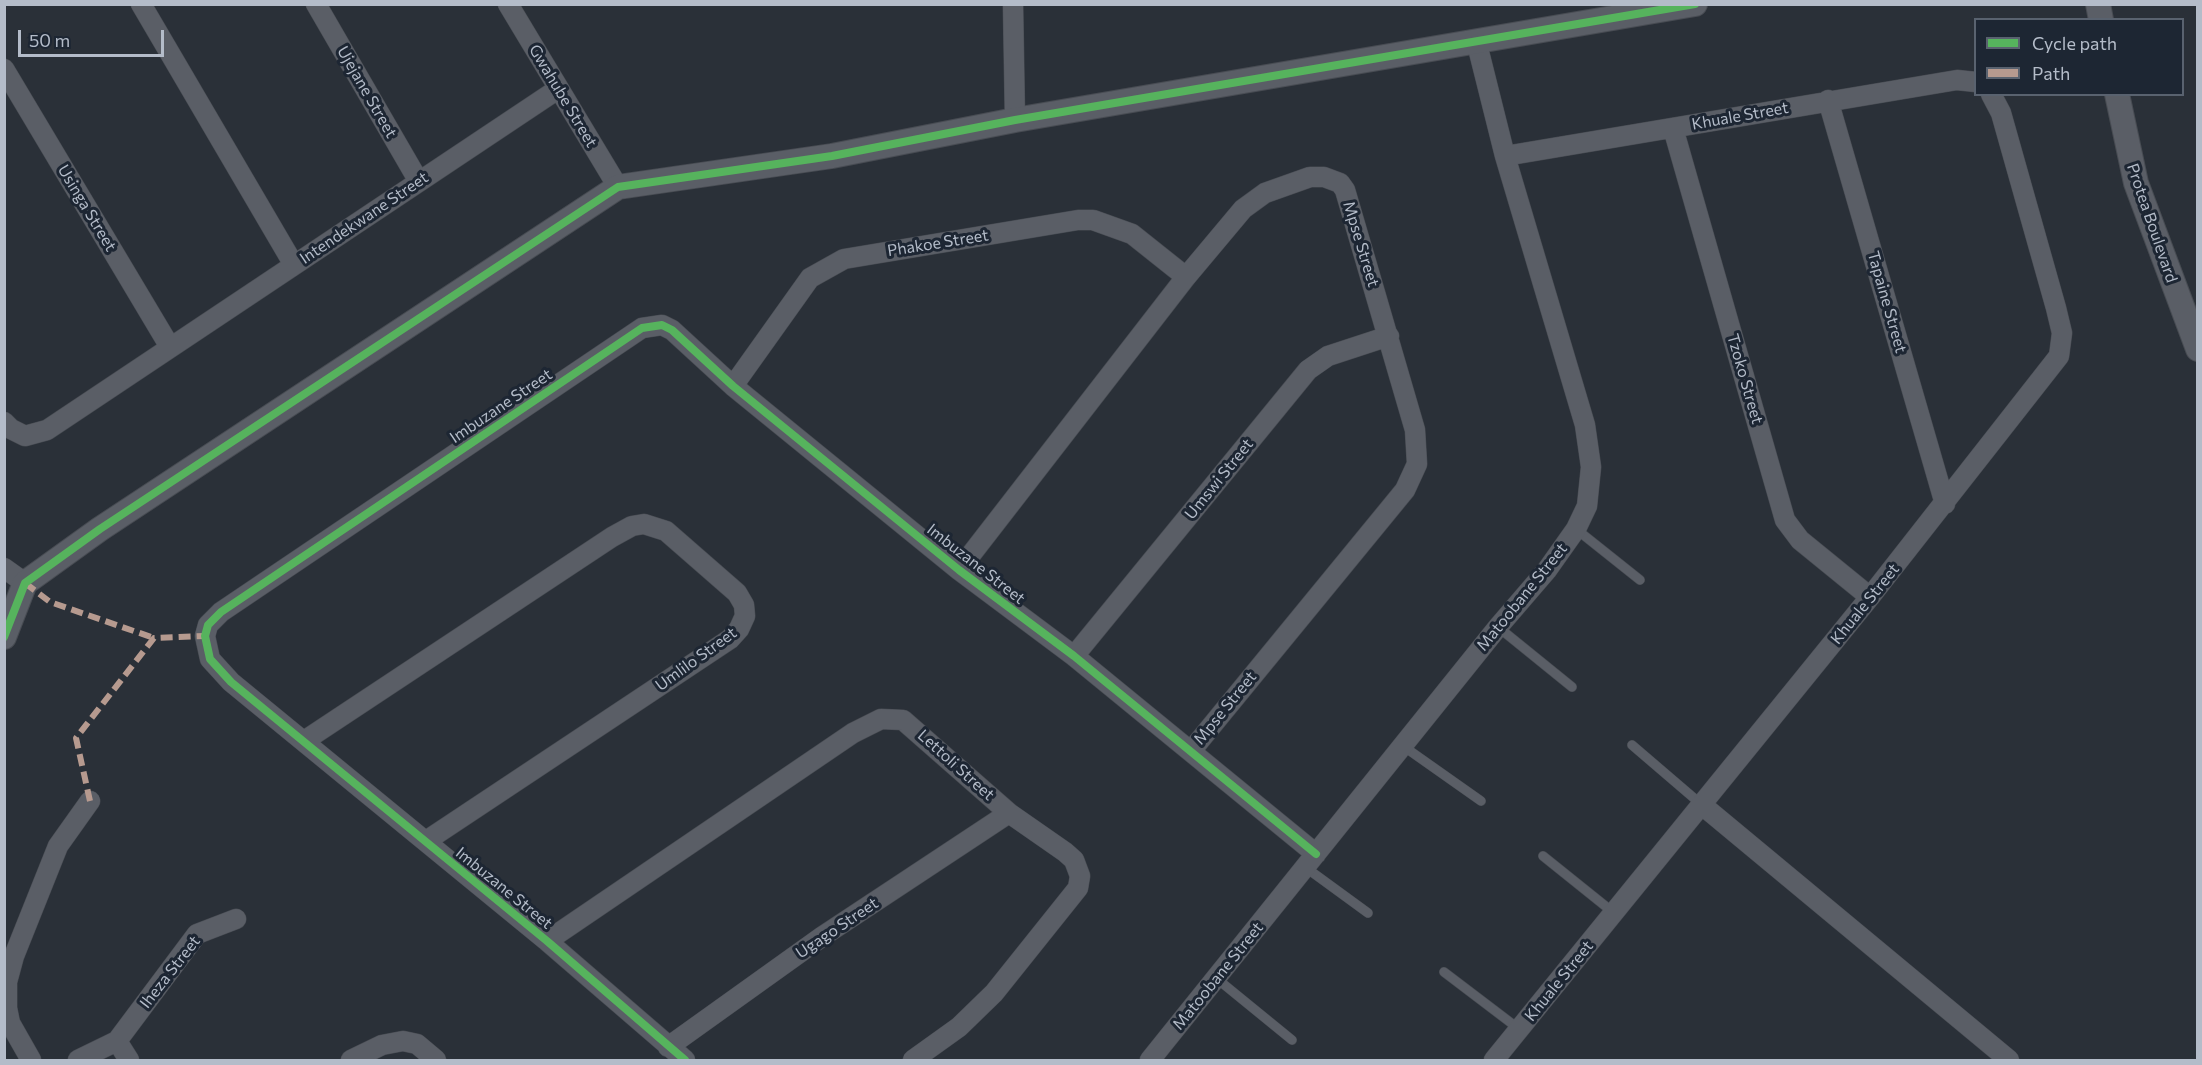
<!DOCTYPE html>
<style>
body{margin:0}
#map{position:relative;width:2202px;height:1065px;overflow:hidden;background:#2a3038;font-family:Commissioner,sans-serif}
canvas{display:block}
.frame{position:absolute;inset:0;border:6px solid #b4bcc9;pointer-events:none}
.legend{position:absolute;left:1974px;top:18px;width:210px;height:78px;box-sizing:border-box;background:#1d2633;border:2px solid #59626f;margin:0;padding:8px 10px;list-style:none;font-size:18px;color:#b4bcc9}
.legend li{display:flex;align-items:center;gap:12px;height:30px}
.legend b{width:30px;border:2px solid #59626f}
.scale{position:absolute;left:18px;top:30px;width:146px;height:27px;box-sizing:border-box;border:3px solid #b4bcc9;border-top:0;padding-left:8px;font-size:18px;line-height:21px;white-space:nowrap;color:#b4bcc9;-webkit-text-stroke:4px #1d2633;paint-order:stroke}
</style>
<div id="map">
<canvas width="2202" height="1065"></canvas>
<div class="frame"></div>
<ul class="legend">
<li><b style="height:8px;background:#56b35d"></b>Cycle path</li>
<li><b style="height:8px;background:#b69a8f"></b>Path</li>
</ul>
<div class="scale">50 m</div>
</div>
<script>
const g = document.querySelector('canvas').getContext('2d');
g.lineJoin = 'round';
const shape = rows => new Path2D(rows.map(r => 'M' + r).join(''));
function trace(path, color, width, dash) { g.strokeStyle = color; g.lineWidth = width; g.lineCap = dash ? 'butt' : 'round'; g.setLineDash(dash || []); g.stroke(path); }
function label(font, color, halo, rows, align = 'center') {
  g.font = font + ' Commissioner,sans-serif'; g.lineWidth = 6; g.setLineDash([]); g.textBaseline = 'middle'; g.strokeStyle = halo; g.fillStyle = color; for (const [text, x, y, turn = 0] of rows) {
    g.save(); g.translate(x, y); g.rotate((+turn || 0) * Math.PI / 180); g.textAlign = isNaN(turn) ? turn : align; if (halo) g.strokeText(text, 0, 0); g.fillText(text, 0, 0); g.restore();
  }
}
const service = shape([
 [1576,529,1640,580],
 [1498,627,1572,687],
 [1632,745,1702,805],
 [1403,746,1481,801],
 [1543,856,1614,913],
 [1305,867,1368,913],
 [1444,972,1519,1029],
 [1216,978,1292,1040]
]);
const minor = shape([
 [141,4,294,265],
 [316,4,418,180],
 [508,4,618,187],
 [1013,4,1015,120],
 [4,69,170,347],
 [1828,100,1945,504],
 [1673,128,1785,520,1800,540,1870,597],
 [1505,156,1957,80,1976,82],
 [733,386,810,278,844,259,1078,220,1093,220,1132,234,1186,277],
 [4,422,11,429,25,436,47,430,558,89],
 [4,568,25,583],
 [959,570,1186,277,1243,209,1265,193,1310,177,1324,177,1340,183,1345,190,1415,430,1417,464,1405,490,1191,751],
 [1074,656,1308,370,1328,356,1389,336],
 [304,741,612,537,632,526,644,524,666,531,737,593,744,605,745,616,739,629,730,639,426,841],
 [1702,805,2009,1060],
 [547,941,853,733,881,719,903,720,1009,813,1065,852,1074,860,1080,876,1078,888,994,993,959,1027,913,1060],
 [117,1041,129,1060],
 [668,1047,823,936,1009,813],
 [31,1060,10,1023,7,1008,7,982,14,956,58,846,90,801],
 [78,1060,117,1041,197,934,236,919],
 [351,1060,382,1045,403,1041,417,1044,436,1060],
 [685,1060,547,941,231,682,210,659,205,636,208,625,221,612,642,328,662,325,672,330,733,386,959,570,1074,656,1316,854],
 [1150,1060,1498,627,1547,570,1576,529,1587,506,1591,467,1585,425,1505,156,1476,40],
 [1494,1060,1870,597,2059,356,2062,333,2056,308,2001,113,1991,94]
]);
const tertiary = shape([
 [2098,4,2101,20],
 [2117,94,2136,183,2198,349],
 [4,637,25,583,100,529,618,187,832,156,1015,120,1695,4]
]);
trace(service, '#484c53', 10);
trace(minor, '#484c53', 21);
trace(tertiary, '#484c53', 26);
trace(service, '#5a5e66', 9);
trace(minor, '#5a5e66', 20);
trace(tertiary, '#5a5e66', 24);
trace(shape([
 [25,583,50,602,154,638],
 [90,801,76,738,154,638,205,636]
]), '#b69a8f', 6, [12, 6]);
trace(shape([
 [4,637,25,583,100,529,618,187,832,156,1015,120,1695,4],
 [685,1060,547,941,231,682,210,659,205,636,208,625,221,612,642,328,662,325,672,330,733,386,959,570,1074,656,1316,854]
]), '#56b35d', 8);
label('16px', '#b4bcc9', '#1d2633', [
 ["Ujejane Street",367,92,60],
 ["Gwahube Street",563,96,59],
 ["Khuale Street",1740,116,-10],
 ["Usinga Street",87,208,59],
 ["Intendekwane Street",364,218,-34],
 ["Protea Boulevard",2152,223,71],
 ["Phakoe Street",938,243,-9],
 ["Mpse Street",1361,244,73],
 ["Tapaine Street",1887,302,74],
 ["Tzoko Street",1745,379,74],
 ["Imbuzane Street",501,406,-34],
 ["Umswi Street",1219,479,-51],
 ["Imbuzane Street",976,564,38],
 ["Matoobane Street",1522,597,-51],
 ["Khuale Street",1865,604,-51],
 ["Umlilo Street",696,659,-36],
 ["Mpse Street",1225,708,-51],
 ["Lettoli Street",956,765,42],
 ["Imbuzane Street",504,888,39],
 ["Ugago Street",837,928,-34],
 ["Iheza Street",170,972,-52],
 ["Matoobane Street",1218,976,-51],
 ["Khuale Street",1559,981,-51]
]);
</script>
